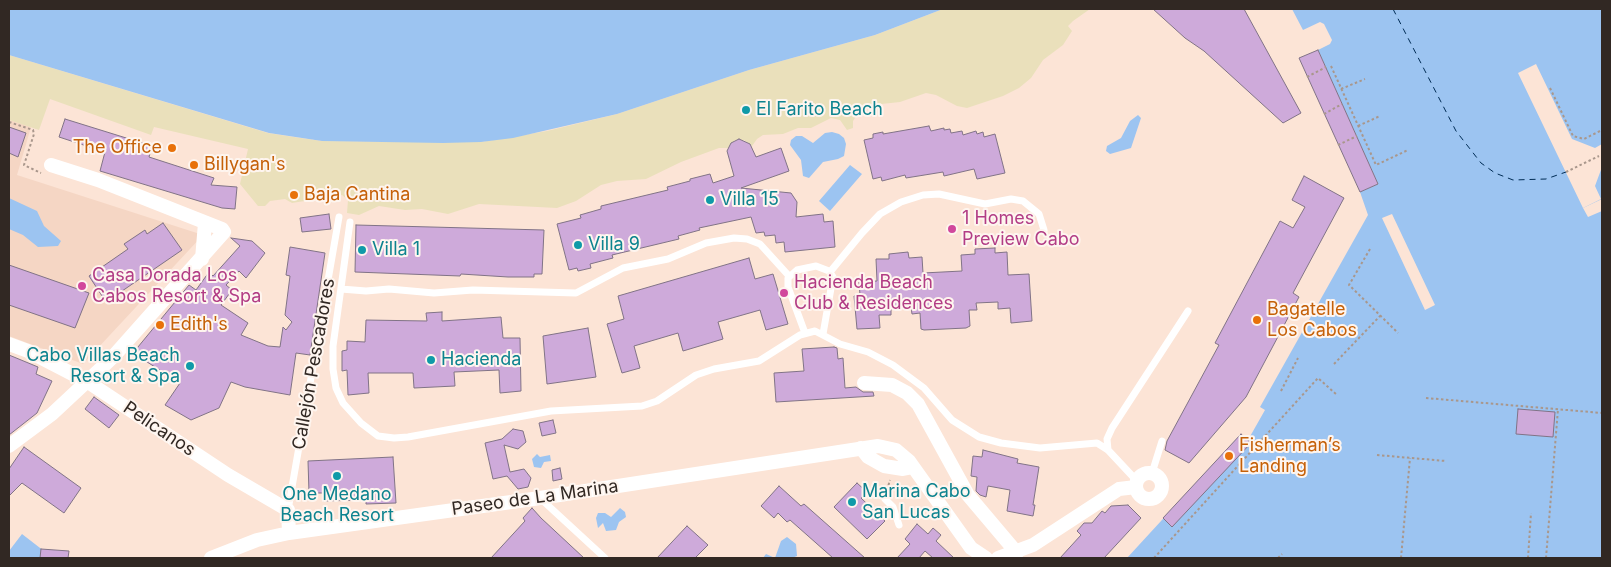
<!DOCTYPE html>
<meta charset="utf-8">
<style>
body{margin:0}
#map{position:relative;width:1611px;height:567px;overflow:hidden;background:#fce4d6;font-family:Inter,sans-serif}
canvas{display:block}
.frame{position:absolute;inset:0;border:10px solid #312823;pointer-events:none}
</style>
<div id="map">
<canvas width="1611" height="567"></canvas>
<div class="frame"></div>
</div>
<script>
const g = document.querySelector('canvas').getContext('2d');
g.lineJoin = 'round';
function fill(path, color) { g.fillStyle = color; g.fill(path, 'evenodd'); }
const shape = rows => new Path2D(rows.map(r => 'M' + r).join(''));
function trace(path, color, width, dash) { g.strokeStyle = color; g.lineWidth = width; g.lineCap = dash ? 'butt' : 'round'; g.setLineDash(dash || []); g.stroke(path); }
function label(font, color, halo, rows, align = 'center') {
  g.font = font + ' Inter,sans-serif'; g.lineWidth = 4; g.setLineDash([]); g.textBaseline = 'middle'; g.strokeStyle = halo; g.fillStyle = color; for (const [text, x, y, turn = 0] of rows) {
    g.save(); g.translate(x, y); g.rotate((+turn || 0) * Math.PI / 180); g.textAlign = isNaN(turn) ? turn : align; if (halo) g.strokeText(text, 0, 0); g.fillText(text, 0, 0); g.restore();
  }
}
fill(shape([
 [9,120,31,127,17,175,203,235,83,364,9,336]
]), '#f5d6c4');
fill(shape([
 [943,9,1090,9,1073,21,1068,26,1072,31,1063,45,1043,60,1031,78,1019,88,1003,96,967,108,957,106,936,95,926,93,900,102,872,105,857,115,853,121,853,128,847,130,840,120,831,118,811,128,798,128,783,134,763,135,757,139,752,146,744,140,735,140,728,148,719,148,681,162,646,179,617,181,601,185,576,201,557,208,479,204,448,214,422,209,405,210,379,206,359,215,347,213,348,200,342,195,292,203,285,199,270,201,265,206,258,206,240,184,248,149,154,127,151,135,50,99,39,130,9,120,9,55,268,133,294,137,322,141,481,142,547,131,617,114,749,70,875,35]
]), '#eae0bb');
fill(shape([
 [9,9,943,9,875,35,749,70,617,114,513,138,481,142,443,143,322,141,269,133,9,55],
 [1292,9,1602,9,1602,144,1595,148,1572,139,1536,64,1518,73,1583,208,1601,199,1595,186,1602,167,1602,558,1127,558,1241,434,1248,440,1265,410,1260,407,1368,215,1360,192,1378,184,1318,50,1330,44,1332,40,1324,24,1320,22,1303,30],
 [1138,115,1141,118,1131,148,1110,154,1106,151,1107,146,1121,138,1130,121],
 [832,132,839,134,844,138,846,144,844,156,838,159,823,162,809,178,803,176,801,160,790,145,791,140,796,136,802,136,813,143,825,133],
 [850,165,862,174,830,211,819,201],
 [9,198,37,211,44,226,61,241,58,246,38,247,23,235,9,229],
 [537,454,540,457,550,455,551,461,544,462,541,468,534,467,532,459],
 [620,508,625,512,626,517,619,522,616,530,606,531,603,523,598,528,596,518,598,513,605,513,611,517],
 [22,534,53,558,9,558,9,551],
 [787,537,796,544,797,556,792,558,763,558,766,554,775,558,781,541]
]), '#9cc4f1');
fill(shape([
 [1602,199,1602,211,1588,217,1583,208],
 [1392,214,1435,305,1425,310,1382,218]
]), '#fce4d6');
trace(shape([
 [1393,9,1456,131,1481,163,1495,173,1513,180,1546,179,1566,172]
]), '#002c55', 1, [6, 5]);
const building = shape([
 [1153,9,1244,9,1301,113,1283,123,1204,51,1185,38,1153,9],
 [1318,50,1378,184,1360,192,1299,58,1318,50],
 [65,119,152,146,149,157,214,178,211,185,237,187,235,209,222,208,100,171,105,152,59,137,65,119],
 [929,126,931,131,944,128,944,130,950,129,951,133,962,131,963,135,976,131,977,134,983,132,984,137,995,134,1005,173,977,179,974,169,944,176,943,172,906,178,905,175,882,181,881,177,873,179,864,140,873,138,873,134,883,132,883,134,929,126],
 [9,127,26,133,18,157,9,153,9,127],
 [739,139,750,144,756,157,781,148,789,171,741,188,791,193,797,202,796,217,823,214,824,222,833,221,835,247,785,252,784,242,776,243,775,235,765,236,764,232,756,233,751,217,699,228,700,230,678,236,679,239,612,255,613,258,590,264,591,268,578,271,577,268,569,270,557,224,581,218,580,215,601,209,601,206,668,190,667,187,690,181,690,179,710,174,713,183,734,176,727,151,731,143,739,139],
 [1304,176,1344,198,1293,293,1299,297,1246,397,1189,463,1165,450,1167,441,1219,345,1215,343,1280,221,1293,228,1305,207,1292,200,1304,176],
 [329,214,331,229,302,232,300,218,329,214],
 [163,223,182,250,106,302,89,276,128,249,124,244,145,230,147,234,163,223],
 [356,225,544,230,542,274,534,274,534,277,508,277,461,274,460,276,355,272,356,225],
 [231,238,252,241,265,253,246,278,239,271,226,285,232,290,221,305,248,323,241,335,268,346,280,347,283,327,286,330,292,322,285,315,290,276,286,275,290,247,325,253,310,355,296,353,290,395,245,387,231,382,219,408,191,420,165,405,180,383,133,353,189,285,196,290,209,272,213,276,240,246,231,238],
 [995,248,995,253,1007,252,1008,275,1029,274,1032,321,1011,323,1010,308,998,309,998,302,976,303,977,310,969,310,970,326,966,328,924,330,921,329,920,313,912,314,911,307,891,308,891,315,879,315,880,328,857,329,854,296,860,295,859,282,877,281,876,259,889,259,889,254,908,252,909,258,922,257,923,273,962,271,961,255,975,254,975,249,995,248],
 [749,258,755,279,773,274,788,324,766,330,760,310,718,322,723,339,683,351,678,333,634,346,640,368,622,373,607,324,624,319,618,296,749,258],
 [9,265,89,293,75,328,9,305,9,265],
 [442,312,442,321,501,317,503,338,520,338,521,391,500,393,499,370,454,372,455,386,414,388,413,373,368,373,369,393,348,395,347,370,342,371,342,351,347,350,347,341,365,342,366,320,427,321,426,313,442,312],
 [588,328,596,377,547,384,543,336,588,328],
 [834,347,837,348,838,359,843,358,845,388,856,387,863,392,873,392,874,396,776,402,774,373,804,371,802,349,834,347],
 [9,355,38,367,36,374,52,381,37,413,9,435,9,355],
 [94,397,119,415,109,428,85,409,94,397],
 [1518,409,1555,412,1553,437,1516,434,1518,409],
 [553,420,556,433,542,436,539,423,553,420],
 [513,429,523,431,526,442,518,449,504,445,510,472,524,469,531,478,528,487,518,489,507,476,493,479,485,443,502,439,513,429],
 [1241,434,1251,443,1172,527,1163,518,1241,434],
 [24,447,81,488,64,513,22,483,9,496,9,469,24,447],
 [983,450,1018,459,1017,463,1039,467,1033,505,1035,505,1033,516,1007,511,1010,490,988,486,986,497,980,495,976,491,977,477,971,476,973,456,982,457,983,450],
 [393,457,396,503,366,504,366,500,323,501,323,493,309,493,308,461,393,457],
 [560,468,562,479,553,481,552,470,560,468],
 [857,483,867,492,861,498,885,521,867,539,834,507,857,483],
 [779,486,801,506,804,504,865,558,833,558,790,520,787,522,778,513,774,518,761,506,779,486],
 [1128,505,1141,518,1104,558,1060,558,1081,535,1077,531,1084,523,1092,523,1102,511,1105,513,1111,506,1128,505],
 [532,508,541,518,584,558,491,558,525,521,523,518,532,508],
 [917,524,928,534,933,528,941,535,936,541,954,558,933,558,925,551,919,558,897,558,910,544,905,539,917,524],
 [687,526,708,545,695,558,657,558,687,526],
 [41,549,69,551,68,558,40,558,41,549]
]);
fill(building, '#ceaada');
trace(building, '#817386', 1);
trace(shape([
 [1331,66,1376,165,1408,150],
 [1307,77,1326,67],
 [1550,88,1573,136,1584,139,1602,130],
 [1341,89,1365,79],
 [1324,114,1342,104],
 [9,122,33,130,34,134,24,165,41,173],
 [1358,126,1380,116],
 [1338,145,1357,136],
 [1566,172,1599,156],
 [1370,249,1349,285,1398,333],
 [1334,364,1380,316],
 [1281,391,1298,358],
 [1426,398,1602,413],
 [1377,455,1446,461],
 [887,490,890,480],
 [1154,558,1318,378,1337,395],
 [1278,558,1282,554],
 [1401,558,1410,458],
 [1528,558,1531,513],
 [1546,558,1558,409]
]), '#a9978c', 2, [2.5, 2.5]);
trace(shape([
 [350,222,333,346,333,369,336,388,343,403,361,423,378,436,394,438,408,437,551,411,642,406,657,401,696,375,714,369,759,361,800,335,815,331,840,344,868,352,893,365,924,388,952,420,979,437,1001,443,1040,448,1097,443,1108,450,1137,481],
 [830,272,862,233,880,214,901,202,923,195,939,194,985,204,1011,199,1023,201,1039,214,1044,230],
 [341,289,366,291,389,289,434,293,473,290,576,293,623,268,668,259,706,243,734,238,747,239,760,244,789,276],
 [805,333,788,287,788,278,797,270,816,266,829,271,833,277,823,334],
 [1108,450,1107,439,1112,428,1188,311],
 [1152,473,1162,441],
 [541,499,605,558],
 [885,499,893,507,899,525],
 [288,510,339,217]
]), '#fff', 7);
trace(shape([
 [202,259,205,223],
 [9,344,28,351,88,382,228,475,288,510,289,533],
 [864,383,892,385,907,393,918,404,968,495,1017,553],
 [9,446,52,414,112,358,224,232,222,229,98,180,51,165],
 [861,448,868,457,884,466,903,469,913,467],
 '1136 486a13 13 0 1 1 26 0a13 13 0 1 1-26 0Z',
 [211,558,257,540,289,533,540,498,878,446,896,450,909,461,971,548,986,558],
 [998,558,1033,545,1119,489,1136,487]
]), '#fff', 14);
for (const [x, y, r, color] of [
 [746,110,5,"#0f9aa8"],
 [172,148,5,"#e8710a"],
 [194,165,5,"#e8710a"],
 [294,195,5,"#e8710a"],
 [710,200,5,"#0f9aa8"],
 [952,229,5,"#d1479c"],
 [578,245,5,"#0f9aa8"],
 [362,250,5,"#0f9aa8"],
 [82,286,5,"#d1479c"],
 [784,293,5,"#d1479c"],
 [1257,320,5,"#e8710a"],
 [160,325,5,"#e8710a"],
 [431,360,5,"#0f9aa8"],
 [190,366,5,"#0f9aa8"],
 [1229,456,5,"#e8710a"],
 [337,476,5,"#0f9aa8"],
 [852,502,5,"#0f9aa8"]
]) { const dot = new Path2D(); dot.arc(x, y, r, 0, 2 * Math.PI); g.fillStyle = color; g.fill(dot); trace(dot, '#fef5ef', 2); }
label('18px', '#0d838f', '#fef5ef', [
 ["El Farito Beach",756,110],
 ["Villa 15",720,200],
 ["Villa 9",588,245],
 ["Villa 1",372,250],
 ["Cabo Villas Beach",180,356,"right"],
 ["Resort & Spa",180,377,"right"],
 ["Hacienda",441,360],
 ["Marina Cabo",862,492],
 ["San Lucas",862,513],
 ["One Medano",337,495,"center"],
 ["Beach Resort",337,516,"center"]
], 'left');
label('18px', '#c56008', '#fef5ef', [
 ["The Office",162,148,"right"],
 ["Billygan's",204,165],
 ["Baja Cantina",304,195],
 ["Bagatelle",1267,310],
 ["Los Cabos",1267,331],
 ["Edith's",170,325],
 ["Fisherman’s",1239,446],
 ["Landing",1239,467]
], 'left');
label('18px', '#b23c85', '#fef5ef', [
 ["1 Homes",962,219],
 ["Preview Cabo",962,240],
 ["Casa Dorada Los",92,276],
 ["Cabos Resort & Spa",92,297],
 ["Hacienda Beach",794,283],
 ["Club & Residences",794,304]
], 'left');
label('18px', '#312823', '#fef5ef', [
 ["Callejón Pescadores",314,364,-80],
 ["Pelicanos",159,429,34],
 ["Paseo de La Marina",535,498,-8]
]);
</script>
